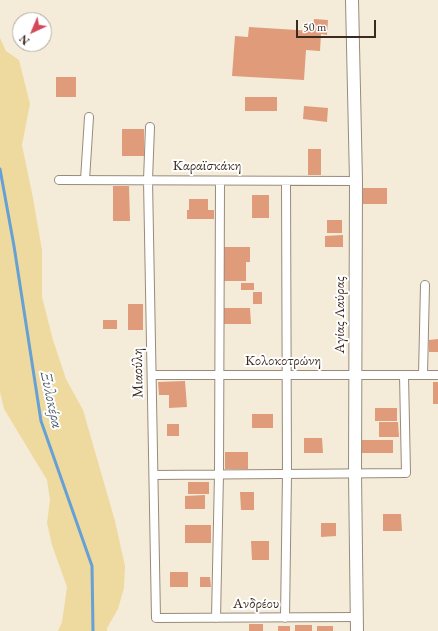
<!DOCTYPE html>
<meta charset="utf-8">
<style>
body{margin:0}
#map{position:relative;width:438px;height:631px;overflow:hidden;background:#f4ecd9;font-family:"EB Garamond",serif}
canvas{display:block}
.north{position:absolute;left:12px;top:12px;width:40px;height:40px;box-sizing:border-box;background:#fff;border:1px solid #b1aaa5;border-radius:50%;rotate:224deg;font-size:11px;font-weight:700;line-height:16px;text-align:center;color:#3b2a1e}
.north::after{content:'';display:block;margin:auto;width:14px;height:18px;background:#d1495b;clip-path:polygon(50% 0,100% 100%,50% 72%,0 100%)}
.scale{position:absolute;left:296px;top:20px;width:80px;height:18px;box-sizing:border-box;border:2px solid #3b2a1e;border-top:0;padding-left:5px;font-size:12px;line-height:14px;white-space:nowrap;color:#3b2a1e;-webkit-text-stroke:3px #fff;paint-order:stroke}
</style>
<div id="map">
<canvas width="438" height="631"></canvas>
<div class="north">N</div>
<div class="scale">50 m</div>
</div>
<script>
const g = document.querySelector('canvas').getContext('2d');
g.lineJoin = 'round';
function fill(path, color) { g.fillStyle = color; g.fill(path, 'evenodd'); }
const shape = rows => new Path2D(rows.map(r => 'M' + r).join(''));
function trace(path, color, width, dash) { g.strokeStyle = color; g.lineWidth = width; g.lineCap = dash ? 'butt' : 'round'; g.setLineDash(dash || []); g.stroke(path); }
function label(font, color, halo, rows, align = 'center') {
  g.font = font + ' "EB Garamond",serif'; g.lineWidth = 4; g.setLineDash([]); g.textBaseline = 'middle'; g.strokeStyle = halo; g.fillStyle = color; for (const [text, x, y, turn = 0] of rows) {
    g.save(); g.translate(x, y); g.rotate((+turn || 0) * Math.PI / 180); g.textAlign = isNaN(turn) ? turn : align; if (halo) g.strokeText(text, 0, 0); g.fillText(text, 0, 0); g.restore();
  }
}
fill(shape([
 [0,38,6,51,19,60,30,104,22,145,33,198,42,250,42,297,53,340,66,379,83,410,115,521,125,566,124,588,118,609,107,628,107,631,58,631,62,622,67,587,52,545,47,523,50,500,47,480,4,409,0,392]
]), '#eeda9e');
trace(shape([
 [0,169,14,246,41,421,92,566,93,631]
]), '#66a0d5', 3);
fill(shape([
 [314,19,328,20,327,35,321,34,320,51,306,50,304,80,232,76,235,36,248,37,249,27,313,31],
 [56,77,76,77,76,97,56,97],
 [245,97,277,97,277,111,245,111],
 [304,106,328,108,327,122,303,119],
 [122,129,144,129,144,156,122,156],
 [308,149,321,149,321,175,308,175],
 [113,186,129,186,130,221,113,221],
 [363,188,387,188,387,204,363,204],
 [252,195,269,195,269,218,252,218],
 [189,199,208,199,208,210,214,210,214,219,187,219,187,210,189,210],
 [327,220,342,220,342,233,327,233],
 [343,235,343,247,325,247,325,236],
 [223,247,250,247,250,262,246,262,246,281,223,281],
 [241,283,254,283,254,290,241,290],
 [253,292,262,292,262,304,253,304],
 [128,304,143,304,143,330,128,330],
 [224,308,250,308,251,324,224,324],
 [103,320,117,320,117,329,103,329],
 [438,339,438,352,429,352,429,340],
 [185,381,187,407,169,408,169,395,159,395,158,382],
 [433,382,438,382,438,404,433,404],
 [375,408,397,408,397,421,375,421],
 [252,414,273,414,273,428,252,428],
 [379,422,398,422,399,437,379,437],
 [167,424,179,424,179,436,167,436],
 [304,438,322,438,323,453,304,453],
 [360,440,393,440,393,453,360,453],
 [225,452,248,452,248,469,225,469],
 [188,482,209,482,209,494,188,494],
 [240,492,254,492,254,510,241,510],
 [205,495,205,509,185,509,185,496],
 [383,514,401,514,402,531,383,531],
 [321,523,336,523,336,536,321,537],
 [185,525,211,525,211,543,185,543],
 [251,541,269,541,269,560,252,560],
 [170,572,188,572,188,587,170,587],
 [200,577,210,577,211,587,200,587],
 [249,624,263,624,263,631,249,631],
 [295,625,312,625,312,631,295,631],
 [278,626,290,626,290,631,278,631],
 [317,626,333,626,333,631,317,631]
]), '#e09b7b');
const street = shape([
 [150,127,148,180,156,618,356,617],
 [59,180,356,181],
 [85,180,89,117],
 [152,375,438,375],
 [423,375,425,285],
 [154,475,406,473,404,375],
 [216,618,219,474,220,181],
 [285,618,287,474,286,181]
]);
const secondary = shape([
 [352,0,356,181,355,473,357,631]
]);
trace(street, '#988b7c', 10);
trace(secondary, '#988b7c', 14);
trace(street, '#fff', 8);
trace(secondary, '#fff', 12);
label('15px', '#3b2a1e', '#fff', [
 ["Καραϊσκάκη",207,166],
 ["Αγίας Λαύρας",340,315,-90],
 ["Κολοκοτρώνη",283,361],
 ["Μιαούλη",138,373,-91],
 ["Ανδρέου",256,604]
]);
label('italic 16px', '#4e5f70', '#fff', [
 ["Ξυλοκέρα",51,400,78]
]);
</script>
